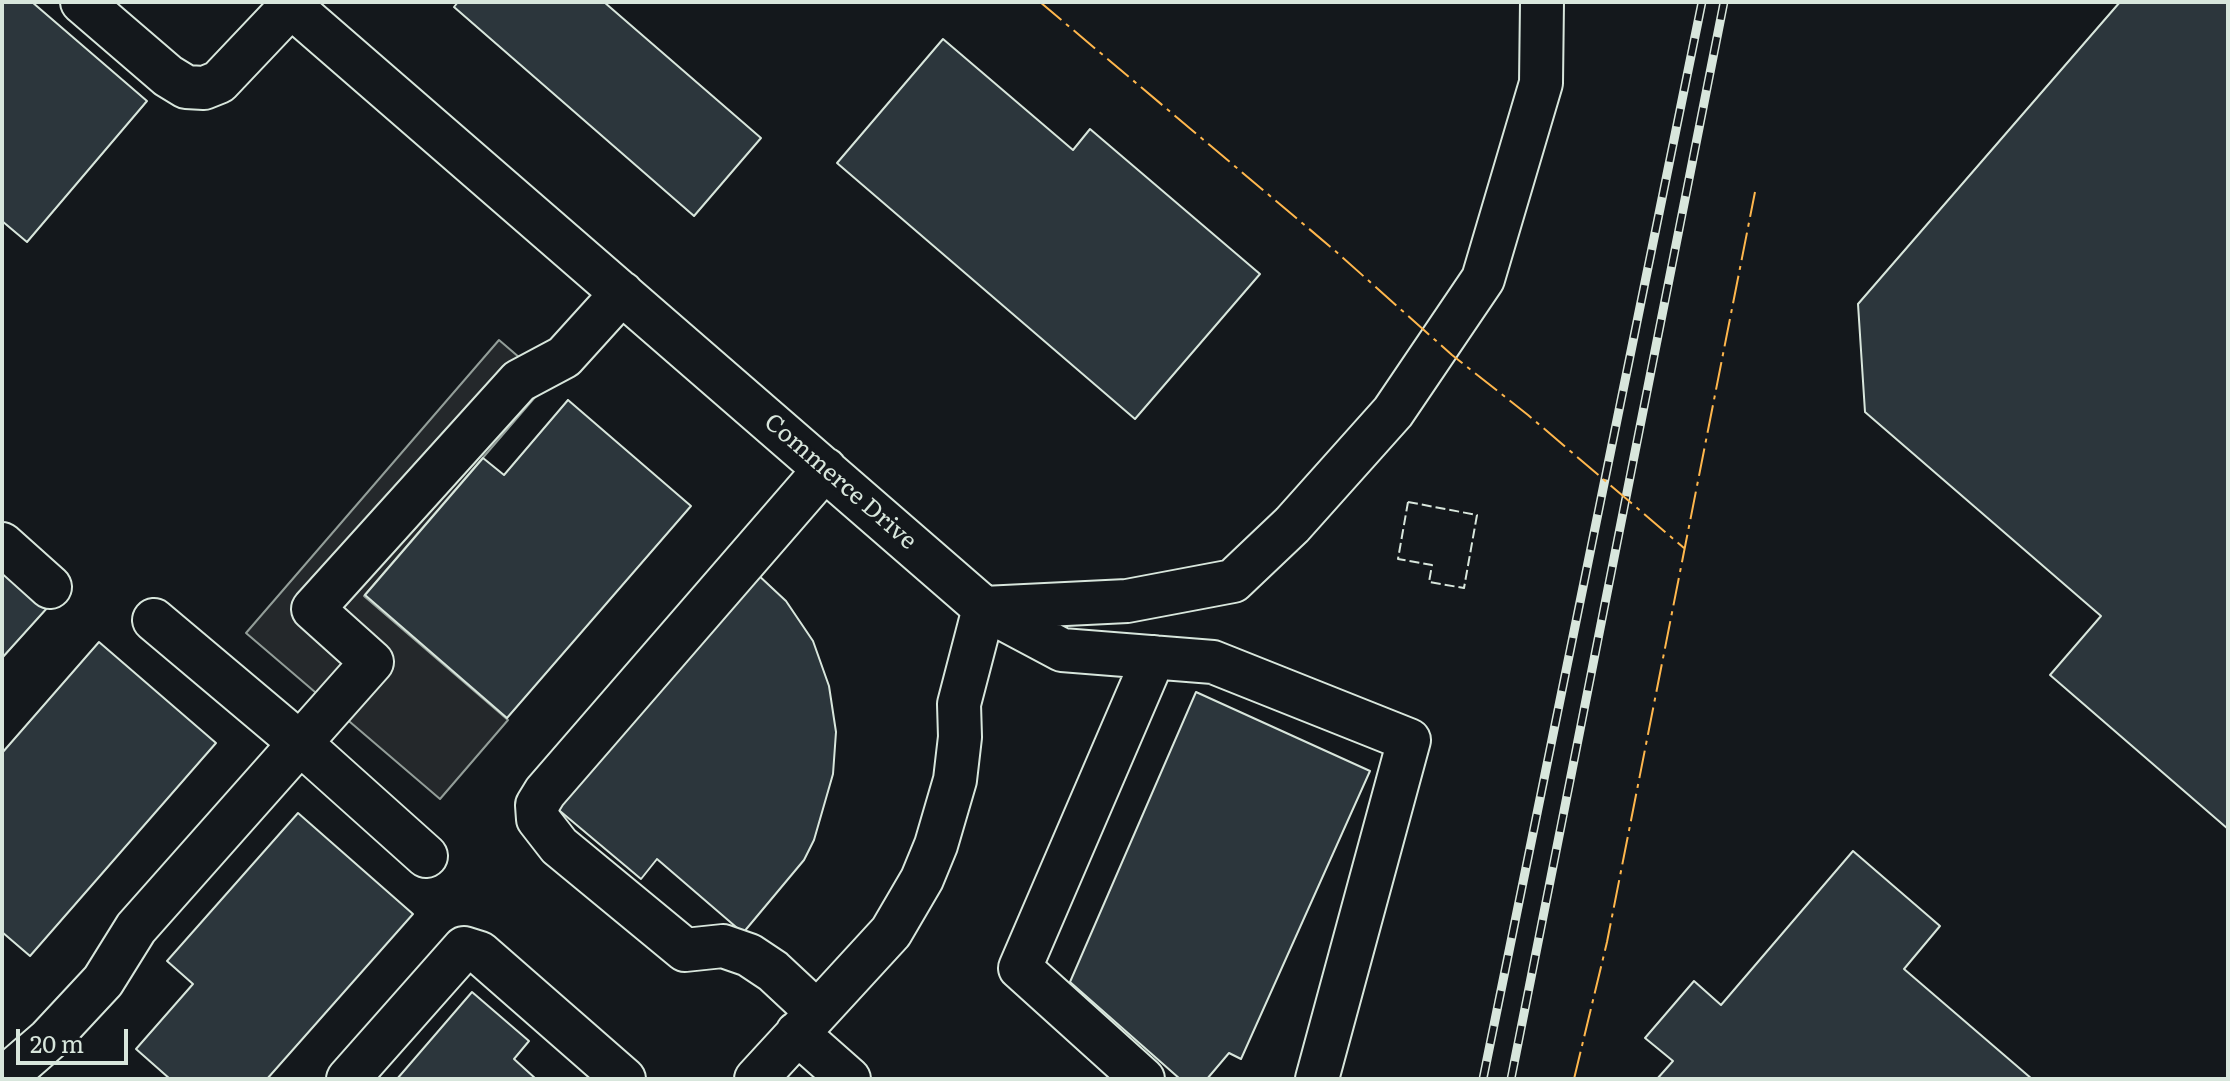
<!DOCTYPE html>
<style>
body{margin:0}
#map{position:relative;width:2230px;height:1081px;overflow:hidden;background:#14181c;font-family:Literata,serif}
canvas{display:block}
.frame{position:absolute;inset:0;border:4px solid #d8e6dc;pointer-events:none}
.scale{position:absolute;left:16px;top:1029px;width:112px;height:36px;box-sizing:border-box;border:4px solid #d8e6dc;border-top:0;padding-left:10px;font-size:24px;line-height:28px;white-space:nowrap;color:#d8e6dc;-webkit-text-stroke:6px #14181c;paint-order:stroke}
</style>
<div id="map">
<canvas width="2230" height="1081"></canvas>
<div class="frame"></div>
<div class="scale">20 m</div>
</div>
<script>
const g = document.querySelector('canvas').getContext('2d');
g.lineJoin = 'round';
function fill(path, color) { g.fillStyle = color; g.fill(path, 'evenodd'); }
const shape = rows => new Path2D(rows.map(r => 'M' + r).join(''));
function trace(path, color, width, dash) { g.strokeStyle = color; g.lineWidth = width; g.lineCap = dash ? 'butt' : 'round'; g.setLineDash(dash || []); g.stroke(path); }
function label(font, color, halo, rows, align = 'center') {
  g.font = font + ' Literata,serif'; g.lineWidth = 6; g.setLineDash([]); g.textBaseline = 'middle'; g.strokeStyle = halo; g.fillStyle = color; for (const [text, x, y, turn = 0] of rows) {
    g.save(); g.translate(x, y); g.rotate((+turn || 0) * Math.PI / 180); g.textAlign = isNaN(turn) ? turn : align; if (halo) g.strokeText(text, 0, 0); g.fillText(text, 0, 0); g.restore();
  }
}
const parking = shape([
 [499,340,548,382,364,596,508,720,440,799,246,633,499,340]
]);
fill(parking, '#24282b');
trace(parking, '#939e99', 2);
const building = shape([
 [2,2,32,2,147,101,27,242,2,221,2,2],
 [458,2,604,2,761,138,694,216,454,7,458,2],
 [2120,2,2228,2,2228,829,2050,675,2101,616,1865,412,1858,304,2120,2],
 [943,39,1073,150,1090,129,1260,274,1135,419,837,163,943,39],
 [568,400,691,506,507,718,365,595,483,458,504,475,568,400],
 [2,567,48,607,2,658,2,567],
 [756,573,786,601,813,641,829,686,836,732,833,774,814,840,804,860,743,933,657,859,641,879,554,806,756,573],
 [99,642,216,743,30,956,2,932,2,753,99,642],
 [1196,692,1370,771,1241,1059,1229,1053,1207,1079,1180,1079,1070,982,1196,692],
 [298,813,413,914,267,1079,170,1079,136,1049,193,984,167,961,298,813],
 [1853,851,1940,926,1904,969,2032,1079,1657,1079,1673,1061,1645,1038,1694,981,1721,1005,1853,851],
 [472,992,529,1041,514,1059,536,1079,397,1079,472,992]
]);
fill(building, '#2c363c');
trace(building, '#d8e6dc', 2);
const minor = shape([
 [82,2,168,76,186,87,204,88,219,82,291,6],
 [286,2,984,608,959,704,960,737,955,780,936,845,922,879,891,932,756,1079],
 [2,544,50,587],
 [984,608,1127,601,1233,581,1292,525,1393,412,1483,279,1541,83,1542,2],
 [985,609,1062,650,1213,662,1409,740,1317,1079],
 [154,620,300,743,426,856],
 [817,1012,773,971,749,955,723,946,685,950,559,846,538,819,537,805,545,792,825,469],
 [797,1033,849,1079],
 [3,1079,49,1039,103,981,136,928,372,662,313,609,519,381,564,357,622,293],
 [348,1079,464,948,480,953,624,1079],
 [1143,1079,1020,968,1154,657]
]);
trace(minor, '#d8e6dc', 46);
trace(minor, '#14181c', 42);
const rail = shape([
 [1483,1079,1702,2],
 [1511,1079,1724,2]
]);
trace(rail, '#d8e6dc', 9);
trace(rail, '#14181c', 6, [18]);
trace(shape([
 [1408,502,1477,515,1464,588,1429,582,1432,565,1398,559,1408,502]
]), '#d8e6dc', 2, [10, 4]);
trace(shape([
 [1040,2,1333,249,1452,355,1528,415,1684,548],
 [1574,1079,1607,942,1755,192]
]), '#ffb74d', 2, [28, 6, 4, 6]);
label('24px', '#d8e6dc', '#14181c', [
 ["Commerce Drive",840,482,41]
]);
</script>
